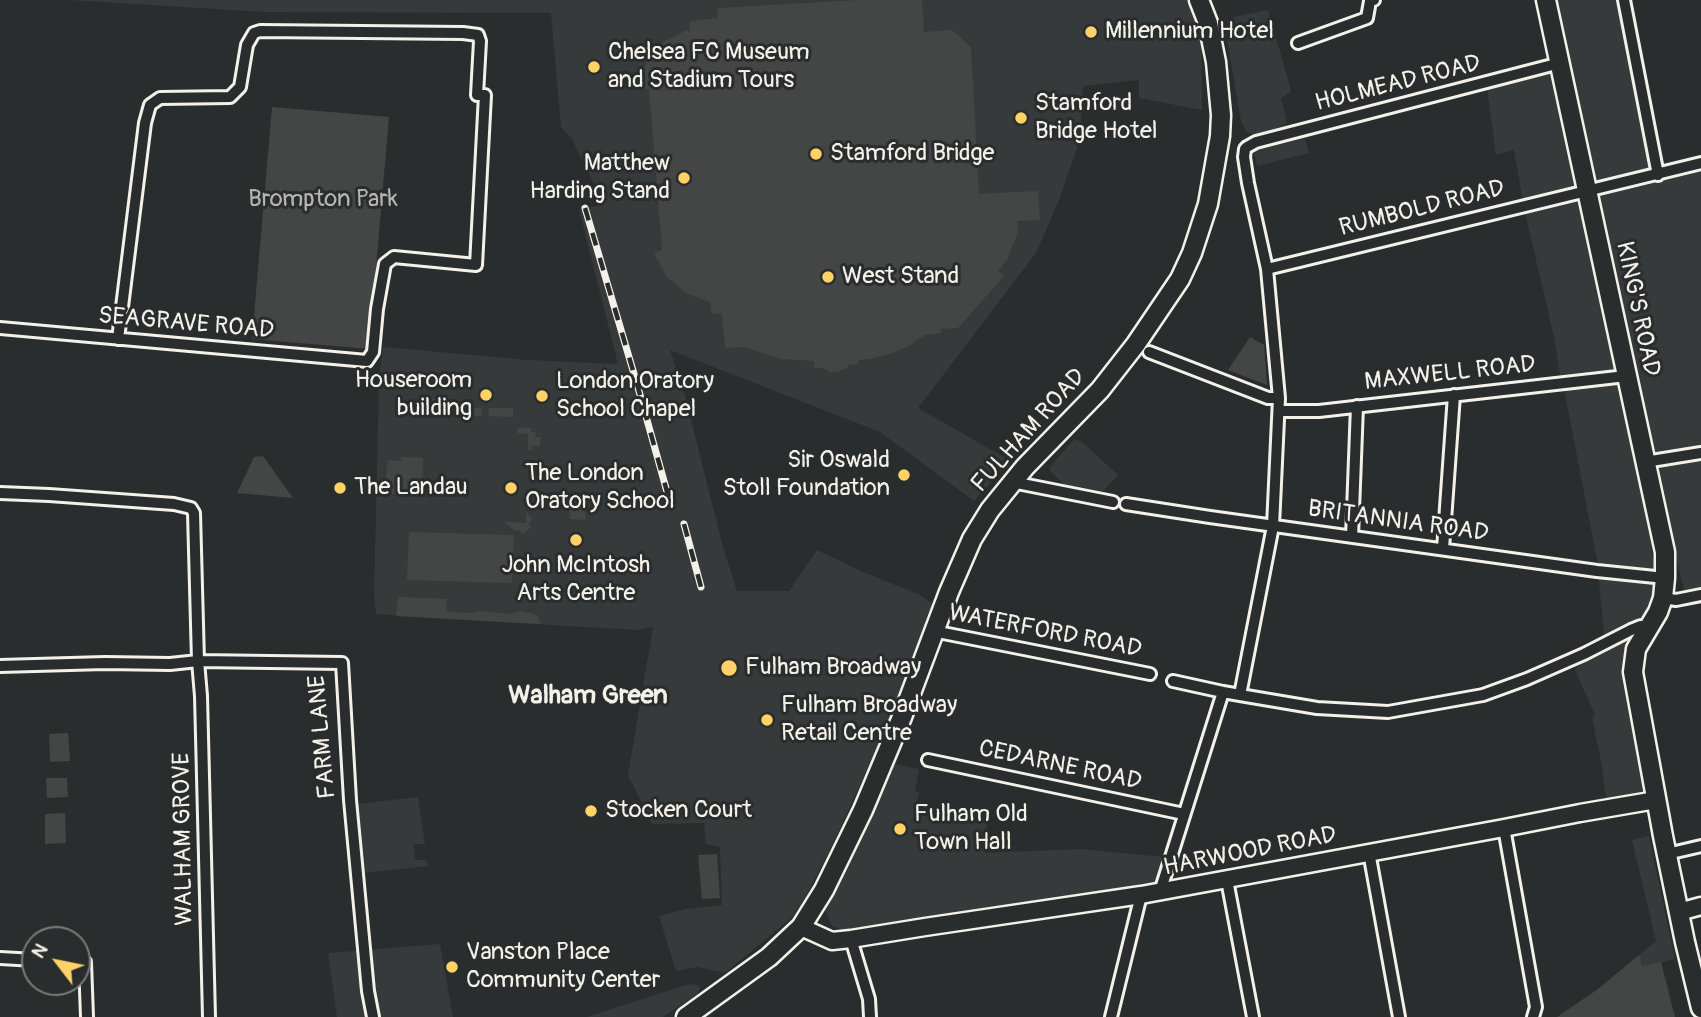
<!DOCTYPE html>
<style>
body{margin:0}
#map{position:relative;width:1701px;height:1017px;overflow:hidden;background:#2a2d2e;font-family:Pangolin,sans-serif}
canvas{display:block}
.north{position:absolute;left:21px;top:926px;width:70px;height:70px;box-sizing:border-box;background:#2a2d2e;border:2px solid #7b7b78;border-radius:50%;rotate:302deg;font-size:19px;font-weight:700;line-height:28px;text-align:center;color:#f4f1e8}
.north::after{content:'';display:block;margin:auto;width:24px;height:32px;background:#ffd166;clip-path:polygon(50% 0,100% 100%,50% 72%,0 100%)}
</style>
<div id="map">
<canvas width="1701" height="1017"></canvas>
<div class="north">N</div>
</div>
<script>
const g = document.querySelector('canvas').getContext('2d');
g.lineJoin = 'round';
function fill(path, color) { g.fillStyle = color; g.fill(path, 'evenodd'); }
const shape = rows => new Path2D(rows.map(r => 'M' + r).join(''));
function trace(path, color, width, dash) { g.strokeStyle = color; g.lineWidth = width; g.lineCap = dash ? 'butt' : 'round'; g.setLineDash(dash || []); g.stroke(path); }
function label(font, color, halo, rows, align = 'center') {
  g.font = font + ' Pangolin,sans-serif'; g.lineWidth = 6; g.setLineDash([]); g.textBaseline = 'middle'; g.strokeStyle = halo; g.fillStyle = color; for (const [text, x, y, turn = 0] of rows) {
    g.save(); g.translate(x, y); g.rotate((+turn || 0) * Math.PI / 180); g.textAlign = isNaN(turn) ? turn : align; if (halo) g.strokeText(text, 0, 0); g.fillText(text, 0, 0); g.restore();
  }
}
fill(shape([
 [69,0,1187,0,1201,33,1202,110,1139,98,1139,80,1083,86,1080,139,1059,200,1036,253,918,408,1011,461,974,501,880,432,670,350,684,392,723,547,737,591,789,591,817,550,863,572,920,595,933,604,894,711,831,848,805,898,791,918,725,973,697,967,676,971,659,916,686,909,722,905,720,847,706,844,704,823,652,824,628,775,653,627,639,630,446,619,376,614,374,598,379,379,383,347,528,360,618,364,579,209,604,205,572,139,561,127,551,13,265,12],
 [1554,0,1621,0,1652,165,1647,173,1598,185,1590,180],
 [1268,10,1290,86,1291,92,1281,98,1287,123,1265,135,1247,133,1241,121,1225,27,1233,17],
 [1547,73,1556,79,1602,287,1650,538,1659,596,1644,616,1628,629,1624,660,1650,781,1635,798,1609,804,1605,793,1602,766,1592,717,1595,715,1575,670,1604,635,1597,560,1565,394,1560,375,1554,337,1525,213,1514,150,1496,155,1487,89],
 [1303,139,1306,142,1309,153,1257,166,1254,154,1257,150],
 [1701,168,1701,450,1657,457,1648,447,1595,199,1601,191],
 [1074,439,1082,442,1118,475,1103,491,1064,484,1050,471,1050,467],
 [1701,458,1701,593,1685,592,1654,476,1661,467],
 [895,764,919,769,915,791,919,792,917,801,987,821,985,853,1080,849,1164,857,1157,881,1147,889,851,933,832,926,825,910],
 [418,797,425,844,414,844,415,860,427,860,428,866,364,873,357,804],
 [1649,836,1675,959,1641,967,1639,955,1656,941,1632,840],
 [440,944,453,1017,337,1017,328,953],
 [689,984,697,985,700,988,697,994,663,1017,587,1017]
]), '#373a3a');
fill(shape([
 [858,0,922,0,924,32,952,30,971,47,979,194,1038,191,1040,220,1017,221,1018,232,1007,260,998,271,1004,276,958,328,941,329,941,333,925,335,907,347,892,353,871,359,859,360,858,364,848,365,847,368,837,372,830,372,823,368,814,368,814,361,781,359,744,347,725,348,722,313,712,314,710,302,686,293,666,276,654,253,662,250,649,89,640,89,639,83,647,60,650,56,649,53,651,47,659,47,663,42,685,31,690,31,690,21,718,18,717,8],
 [272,107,389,117,369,349,252,339],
 [1250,337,1264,345,1267,385,1228,370],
 [432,399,441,399,441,406,451,406,451,417,437,416,432,411],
 [457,407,482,408,481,416,456,416],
 [489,408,513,408,513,417,488,416],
 [518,428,531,428,531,432,536,432,535,437,541,437,540,446,532,446,532,450,528,450,528,434,517,433],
 [263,456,293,498,237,493,254,457],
 [401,457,423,458,422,496,384,493,388,460,401,461],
 [571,501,585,503,585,520,570,519],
 [526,512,532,519,528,523,531,527,522,535,520,531,514,530,504,522,526,523],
 [409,532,514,535,512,583,407,580],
 [398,597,447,599,446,611,455,612,469,613,479,611,512,614,518,611,531,613,537,615,541,624,396,616],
 [68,733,70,761,50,762,49,734],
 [46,778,67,778,68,797,47,798],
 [65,813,66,843,45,844,45,814],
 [717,854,720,898,702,899,698,855],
 [1639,955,1642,966,1661,962,1675,1017,1557,1017,1598,989]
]), '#444645');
const street = shape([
 [1624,0,1658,175],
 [1298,43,1367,18,1370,1,1374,0],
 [1267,269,1701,163],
 [0,328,367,361,373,352,377,309,385,264,394,257,476,265,485,95,477,95,480,41,478,35,463,33,260,31,254,33,247,45,240,87,230,97,160,98,150,105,145,123,118,339],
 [1149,352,1268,398,1279,398],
 [1279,411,1319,411,1626,376],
 [1645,462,1701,453],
 [1012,482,1113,502],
 [0,493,49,495,174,504,191,508,194,513,198,661,201,696,209,1017],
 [1126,504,1210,517,1597,571,1665,578],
 [1352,537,1357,406],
 [1443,549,1454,395],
 [1663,598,1676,600,1701,595],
 [933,631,1150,674],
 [0,666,105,663,170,664,198,661,342,663,350,800,368,991,373,1017],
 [1173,681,1223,692],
 [1240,695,1317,708,1388,712,1483,695,1527,679,1584,654,1631,630,1641,626,1649,626],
 [928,760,1184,814],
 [1504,828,1536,1007,1533,1017],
 [1369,852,1399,1017],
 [1667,854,1701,846],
 [1227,880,1253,1017],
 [1160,892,1223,692,1240,695,1273,526,1279,398,1267,269,1248,183,1244,157,1245,149,1247,147,1256,142,1560,63],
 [851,939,869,999,870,1017],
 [0,958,35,960],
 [77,962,85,962,87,1017],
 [1111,1017,1141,895]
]);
const secondary = shape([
 [1679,912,1701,906],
 [801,927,832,941,851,939,925,927,1141,895,1504,828,1580,813,1656,800]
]);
const primary = shape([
 [1546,0,1665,552,1665,578,1663,598,1658,612,1636,649,1633,672,1663,836,1685,942,1701,1008],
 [686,1017,769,957,801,927,824,890,863,810,902,717,949,592,972,539,990,510,1025,467,1100,390,1136,344,1180,279,1192,253,1208,204,1220,136,1221,115,1216,62,1208,23,1199,0]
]);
trace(street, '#f4f1e8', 16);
trace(secondary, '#f4f1e8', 21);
trace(primary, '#f4f1e8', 23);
trace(street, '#2a2d2e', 10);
trace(secondary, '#2a2d2e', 16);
trace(primary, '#2a2d2e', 18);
const rail = shape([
 [585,208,637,384,669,499],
 [684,524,701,587]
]);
trace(rail, '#f4f1e8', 7);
trace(rail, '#2a2d2e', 4.5, [13]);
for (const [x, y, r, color] of [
 [1091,32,7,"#ffd166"],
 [594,67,7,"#ffd166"],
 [1021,118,7,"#ffd166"],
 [816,154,7,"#ffd166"],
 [684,178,7,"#ffd166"],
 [828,277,7,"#ffd166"],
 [486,395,7,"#ffd166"],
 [542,396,7,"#ffd166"],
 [904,475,7,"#ffd166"],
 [340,488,7,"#ffd166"],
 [511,488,7,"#ffd166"],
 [576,540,7,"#ffd166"],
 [729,668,9,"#ffd166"],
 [767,720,7,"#ffd166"],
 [591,811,7,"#ffd166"],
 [900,829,7,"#ffd166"],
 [452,967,7,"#ffd166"]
]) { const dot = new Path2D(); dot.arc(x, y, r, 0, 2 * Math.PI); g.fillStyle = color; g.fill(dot); trace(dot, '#2a2d2e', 2.5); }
label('24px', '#f4f1e8', '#2a2d2e', [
 ["Millennium Hotel",1105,32],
 ["Chelsea FC Museum",608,53],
 ["and Stadium Tours",608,81],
 ["Stamford",1035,104],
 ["Bridge Hotel",1035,132],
 ["Stamford Bridge",830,154],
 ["Matthew",670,164,"right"],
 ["Harding Stand",670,192,"right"],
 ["West Stand",842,277],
 ["Houseroom",472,381,"right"],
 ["building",472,409,"right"],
 ["London Oratory",556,382],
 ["School Chapel",556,410],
 ["Sir Oswald",890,461,"right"],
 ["Stoll Foundation",890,489,"right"],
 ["The London",525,474],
 ["Oratory School",525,502],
 ["The Landau",354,488],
 ["John McIntosh",576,566,"center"],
 ["Arts Centre",576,594,"center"],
 ["Fulham Broadway",745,668],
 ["Fulham Broadway",781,706],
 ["Retail Centre",781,734],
 ["Stocken Court",605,811],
 ["Fulham Old",914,815],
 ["Town Hall",914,843],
 ["Vanston Place",466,953],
 ["Community Center",466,981]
], 'left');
label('24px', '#f4f1e8', '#2a2d2e', [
 ["HOLMEAD ROAD",1398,84,-14],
 ["RUMBOLD ROAD",1422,209,-14],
 ["KING'S ROAD",1637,309,78],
 ["SEAGRAVE ROAD",186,324,5],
 ["MAXWELL ROAD",1450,374,-6],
 ["FULHAM ROAD",1029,431,-48],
 ["BRITANNIA ROAD",1398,522,8],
 ["WATERFORD ROAD",1045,632,11],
 ["FARM LANE",323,737,-95],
 ["CEDARNE ROAD",1060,766,12],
 ["WALHAM GROVE",184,839,-91],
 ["HARWOOD ROAD",1250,852,-11]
]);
label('24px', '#b6b5af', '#2a2d2e', [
 ["Brompton Park",323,200]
]);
label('bold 26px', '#f4f1e8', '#2a2d2e', [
 ["Walham Green",588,696]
]);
</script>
